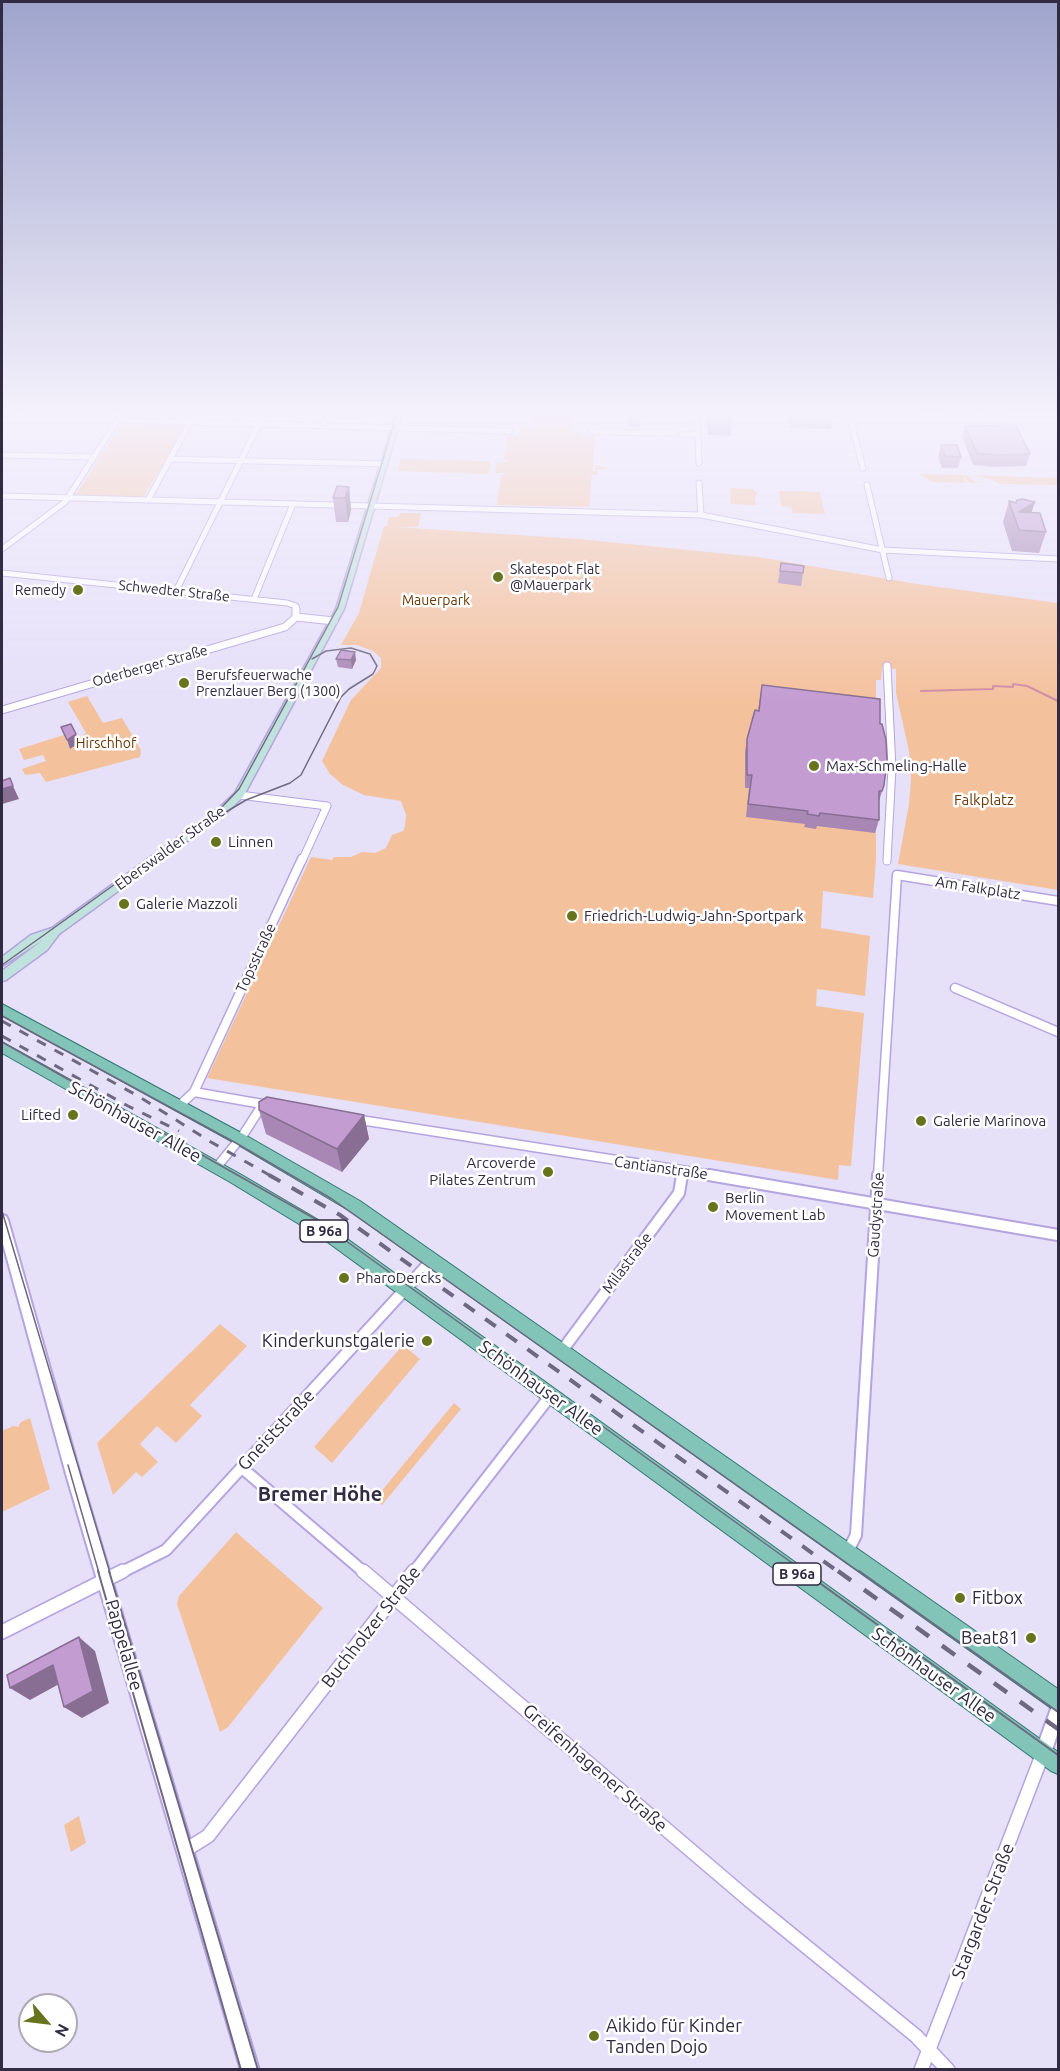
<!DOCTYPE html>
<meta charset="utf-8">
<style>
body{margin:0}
#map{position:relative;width:1060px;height:2071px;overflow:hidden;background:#e6e0f9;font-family:Ubuntu,sans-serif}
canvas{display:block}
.frame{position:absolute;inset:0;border:3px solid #312b43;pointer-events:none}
.north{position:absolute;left:18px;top:1993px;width:60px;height:60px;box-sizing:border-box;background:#fff;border:2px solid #adaab4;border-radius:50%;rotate:118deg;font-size:16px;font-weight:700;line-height:24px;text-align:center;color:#312b43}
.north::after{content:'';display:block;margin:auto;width:21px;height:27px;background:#68731d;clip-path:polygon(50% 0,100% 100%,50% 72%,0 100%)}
</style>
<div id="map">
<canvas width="1060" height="2071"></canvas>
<div class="frame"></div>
<div class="north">N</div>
</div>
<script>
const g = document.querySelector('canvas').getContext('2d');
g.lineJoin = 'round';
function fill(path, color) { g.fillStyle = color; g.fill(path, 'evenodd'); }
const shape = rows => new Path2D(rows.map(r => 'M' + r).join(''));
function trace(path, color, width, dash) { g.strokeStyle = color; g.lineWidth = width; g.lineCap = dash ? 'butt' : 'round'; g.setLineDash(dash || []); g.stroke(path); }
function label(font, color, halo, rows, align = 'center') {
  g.font = font + ' Ubuntu,sans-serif'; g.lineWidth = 5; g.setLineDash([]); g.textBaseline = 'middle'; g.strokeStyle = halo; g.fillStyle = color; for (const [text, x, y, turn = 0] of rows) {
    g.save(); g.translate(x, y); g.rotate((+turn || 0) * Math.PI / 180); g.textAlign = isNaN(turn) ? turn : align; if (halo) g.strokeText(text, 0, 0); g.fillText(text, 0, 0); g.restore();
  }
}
fill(shape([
 [532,410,573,410,572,431,582,432,582,436,595,436,593,465,606,467,607,469,595,470,595,466,593,466,592,471,597,471,597,475,592,475,589,507,497,505,501,475,506,473,495,473,497,462,509,462,504,459,507,435,518,434,521,428,529,428],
 [118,422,187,424,143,498,72,497,72,493,77,493,96,464,92,463,97,461,101,455,98,454,103,452,120,426,117,425],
 [401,459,489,461,491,464,490,472,485,474,398,471],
 [919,474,967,475,976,482,989,482,970,483,963,476,965,482,968,483,932,482],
 [971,475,1058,478,1058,483,1057,485,1001,484,993,481,994,480],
 [730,488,753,489,757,493,755,498,756,505,731,504],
 [779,491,820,492,825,514,793,513,791,507,781,506],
 [400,513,421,513,418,527,396,527,579,539,758,557,917,584,1058,603,1058,890,898,864,909,804,911,779,909,751,896,693,896,669,882,668,881,680,876,680,876,860,873,898,823,891,821,928,870,936,865,996,817,989,816,1006,864,1013,851,1166,839,1165,838,1180,207,1078,311,857,332,860,334,857,351,857,362,852,375,853,386,848,392,835,403,831,405,826,406,815,401,801,364,795,343,785,330,774,322,761,351,700,381,668,381,658,373,651,357,645,341,645,359,613,384,526,387,526,389,517,399,517],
 [87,696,103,723,122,718,141,750,140,757,46,782,40,773,25,775,22,769,46,761,43,755,24,760,19,749,64,735,70,749,78,744,77,739,86,733,68,702],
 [220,1324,247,1346,190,1405,202,1416,176,1443,157,1426,140,1444,158,1462,142,1477,136,1472,113,1495,97,1443],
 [403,1345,420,1359,332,1463,314,1447],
 [454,1403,461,1409,382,1505,375,1499],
 [30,1418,50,1489,2,1512,2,1431,13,1426,18,1427,21,1422],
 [236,1532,323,1608,228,1727,220,1732,177,1604,179,1596],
 [79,1816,86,1843,71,1852,64,1825]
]), '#f4c19d');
trace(shape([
 [921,691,993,689,993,686,1013,687,1013,684,1027,686,1058,701]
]), '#d18da5', 2);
const minorFar4 = shape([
 [697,410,699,463],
 [848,410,863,468],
 [895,410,1058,414],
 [2,414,22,410],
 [117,420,510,431],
 [323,425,329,410],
 [591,432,673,433],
 [682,434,697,434],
 [2,455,93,457],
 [170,459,384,464],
 [699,483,701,515],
 [867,485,889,578],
 [2,496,701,515,883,550,1058,559],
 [148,500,190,422],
 [2,549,65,502,119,418,115,410],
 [2,573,287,603,296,606,296,610],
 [176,591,266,410],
 [254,599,293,504]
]);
const minorFar3 = shape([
 [296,609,296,617],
 [296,617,334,621],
 [887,666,892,768,887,861],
 [2,710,285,627,296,617],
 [239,795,327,806,302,861]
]);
const minorFar2 = shape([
 [955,988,1058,1032],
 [194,1092,268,1105],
 [179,1106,194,1092,302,859],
 [354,1119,719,1176],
 [216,1168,243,1135,263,1104],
 [682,1176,683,1171],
 [878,1176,897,875,1058,901]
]);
const minorFar1 = shape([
 [709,1175,1058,1235],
 [561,1352,679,1193,682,1175],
 [242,1468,365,1573],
 [847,1553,856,1535,878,1175],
 [120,1573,166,1550,432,1260],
 [413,1573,551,1395]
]);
const minor = shape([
 [363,1571,749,1900,916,2036,948,2070],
 [2,1632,123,1571],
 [184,1851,208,1836,414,1571],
 [921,2070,1043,1753]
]);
const tertiary = shape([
 [2,1215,6,1216,8,1220,80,1474,259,2070,241,2070,66,1474,2,1240,2,1215],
 [1058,1704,1058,1732,1049,1759,1043,1761,1037,1759,1035,1753,1052,1706,1058,1704]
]);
const secondary = shape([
 [397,410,403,410,344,609,243,797,227,812,59,934,47,950,6,980,2,981,2,971,43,940,2,966,2,957,31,935,52,928,219,808,235,793,336,609,397,410]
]);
const primary = shape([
 [2,1004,245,1135,360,1201,1058,1689,1058,1711,1051,1708,350,1211,235,1143,2,1015,2,1004],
 [2,1042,240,1174,332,1228,1058,1752,1058,1774,1051,1771,322,1238,230,1182,2,1053,2,1042]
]);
trace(minorFar4, '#b4a4df', 7);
trace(minorFar3, '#b4a4df', 9);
trace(minorFar2, '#b4a4df', 11);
trace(minorFar1, '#b4a4df', 14);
trace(minor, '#b4a4df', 16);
trace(tertiary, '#b4a4df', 4);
trace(secondary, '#b4a4df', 3);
trace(primary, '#2f7670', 2);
trace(minorFar4, '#fff', 5);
trace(minorFar3, '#fff', 7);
trace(minorFar2, '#fff', 8);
trace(minorFar1, '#fff', 10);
trace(minor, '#fff', 13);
fill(tertiary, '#fff');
fill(secondary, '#c0e2dc');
fill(primary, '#82c5b8');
trace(shape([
 [226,812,246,800,290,783,301,775,341,697,349,689,373,674,377,666,370,654,351,648,326,651,312,659],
 [2,965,220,809,239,789,338,607,398,410],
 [2,1016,236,1143,332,1199,861,1573],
 [2,1042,317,1220,806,1573],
 [2,1211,110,1573],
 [68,1465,99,1573]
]), '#6e6880', 1.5);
trace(shape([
 [98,1571,241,2070],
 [109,1571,258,2070],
 [803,1571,1058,1755],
 [859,1571,1058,1712]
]), '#6e6880', 2);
trace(shape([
 [2,1021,138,1096,211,1142,271,1176],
 [2,1036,128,1106,179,1131]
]), '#6e6880', 3, [10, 10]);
trace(shape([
 [269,1175,340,1215,840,1573]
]), '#6e6880', 4, [13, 13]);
trace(shape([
 [838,1571,1058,1729]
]), '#6e6880', 4.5, [16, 16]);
fill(shape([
 [629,410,642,410,640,427,628,426],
 [706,410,732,410,733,415,730,436,708,435],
 [787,410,833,410,833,413,831,429,790,428,787,413],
 [965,426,1030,454,1026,466,993,467,973,465,962,437],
 [941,445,961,457,958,468,942,468,938,457],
 [349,487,351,510,348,522,336,522,333,498],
 [1009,501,1031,513,1046,532,1039,553,1012,551,1003,522],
 [781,563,803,573,801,586,778,583],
 [336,659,356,660,352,669,338,667],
 [762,685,880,724,884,785,879,801,879,820,875,833,817,826,816,829,804,827,805,824,746,817,749,788,745,788,745,752,747,739,758,711],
 [259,1110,364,1115,369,1139,342,1172,266,1134]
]), '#a887b5');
fill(shape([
 [349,487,351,510,348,522,345,498],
 [1035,502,1028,523,1019,512],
 [355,652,356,660,352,669,351,660],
 [76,734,79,743,70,749,67,740],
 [13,786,19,799,2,804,2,789],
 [364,1115,369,1139,342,1172,337,1149],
 [79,1637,95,1651,109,1703,82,1718,64,1707],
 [53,1665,70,1678,30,1700,10,1688]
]), '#886e93');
const building = shape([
 [710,410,732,410,733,415,711,415,710,410],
 [792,410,833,410,833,413,792,412,792,410],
 [1016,425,1030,454,996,455,977,453,965,426,1016,425],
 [941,445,957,445,961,457,945,456,941,445],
 [337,486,349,487,345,498,333,498,337,486],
 [1022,499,1035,502,1019,512,1040,513,1046,532,1019,530,1009,501,1016,503,1017,500,1022,499],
 [781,563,804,566,803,573,780,571,781,563],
 [341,650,355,652,351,660,336,659,341,650],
 [762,685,880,699,880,724,882,724,886,740,887,761,884,785,882,791,879,791,879,820,820,813,819,816,807,814,808,811,748,804,752,775,747,775,747,739,755,710,759,711,762,685],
 [71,724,76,734,67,740,61,727,71,724],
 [10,778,13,786,2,789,2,781,10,778],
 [267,1097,364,1115,337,1149,259,1110,259,1102,267,1097],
 [79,1637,93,1691,64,1707,53,1665,10,1688,7,1675,79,1637]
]);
fill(building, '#c39dd2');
trace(building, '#886e93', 1.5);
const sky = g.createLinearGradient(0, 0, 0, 700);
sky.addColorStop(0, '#9fa4cd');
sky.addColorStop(0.59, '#f4f1fc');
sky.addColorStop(1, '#f4f1fc00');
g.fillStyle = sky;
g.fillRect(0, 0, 1060, 700);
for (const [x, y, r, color] of [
 [498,577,6,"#68731d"],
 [78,590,6,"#68731d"],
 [184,683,6,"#68731d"],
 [814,766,6,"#68731d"],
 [216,842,6,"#68731d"],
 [124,904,6,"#68731d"],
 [572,916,6,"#68731d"],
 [73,1115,6,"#68731d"],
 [921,1121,6,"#68731d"],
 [548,1172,6,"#68731d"],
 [713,1207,6,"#68731d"],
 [344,1278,6,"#68731d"],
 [427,1341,6,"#68731d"],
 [960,1598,6,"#68731d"],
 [1031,1638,6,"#68731d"],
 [594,2036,6,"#68731d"]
]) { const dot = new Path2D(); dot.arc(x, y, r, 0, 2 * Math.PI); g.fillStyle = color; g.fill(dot); trace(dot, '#fff', 2); }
label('14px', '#312b43', '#fff', [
 ["Skatespot Flat",510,569],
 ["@Mauerpark",510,585],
 ["Remedy",66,590,"right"],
 ["Berufsfeuerwache",196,675],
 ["Prenzlauer Berg (1300)",196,691]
], 'left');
label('14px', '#312b43', '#fff', [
 ["Schwedter Straße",174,591,6],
 ["Oderberger Straße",150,666,-16]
]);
label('14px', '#6d3906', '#fff', [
 ["Mauerpark",436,600],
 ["Hirschhof",106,743]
]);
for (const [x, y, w] of [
 [324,1231,48],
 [797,1574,48]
]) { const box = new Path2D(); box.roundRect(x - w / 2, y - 11, w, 22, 4.5); g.fillStyle = '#fff'; g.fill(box); trace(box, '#312b43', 1.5); }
label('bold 14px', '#312b43', null, [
 ["B 96a",324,1231],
 ["B 96a",797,1574]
]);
label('15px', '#312b43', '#fff', [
 ["Max-Schmeling-Halle",826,766],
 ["Linnen",228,842],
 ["Galerie Mazzoli",136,904],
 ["Friedrich-Ludwig-Jahn-Sportpark",584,916],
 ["Lifted",61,1115,"right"],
 ["Galerie Marinova",933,1121],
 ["Arcoverde",536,1163,"right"],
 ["Pilates Zentrum",536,1180,"right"],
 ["Berlin",725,1198],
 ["Movement Lab",725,1215],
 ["PharoDercks",356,1278]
], 'left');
label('15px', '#6d3906', '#fff', [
 ["Falkplatz",984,800]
]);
label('15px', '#312b43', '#fff', [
 ["Eberswalder Straße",170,848,-36],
 ["Am Falkplatz",978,888,9],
 ["Topsstraße",256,958,-65],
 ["Cantianstraße",661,1168,8],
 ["Gaudystraße",876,1215,-86],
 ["Milastraße",627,1263,-53]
]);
label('18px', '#312b43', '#fff', [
 ["Schönhauser Allee",135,1122,29],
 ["Schönhauser Allee",541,1388,36],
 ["Gneiststraße",276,1430,-47],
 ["Buchholzer Straße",371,1627,-52],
 ["Pappelallee",124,1645,74],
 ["Schönhauser Allee",934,1675,36],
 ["Greifenhagener Straße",595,1768,41],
 ["Stargarder Straße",983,1911,-69]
]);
label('18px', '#312b43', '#fff', [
 ["Kinderkunstgalerie",415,1341],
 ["Fitbox",972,1598,"left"],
 ["Beat81",1019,1638],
 ["Aikido für Kinder",606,2026,"left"],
 ["Tanden Dojo",606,2047,"left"]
], 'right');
label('bold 20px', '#312b43', '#fff', [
 ["Bremer Höhe",320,1494]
]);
</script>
